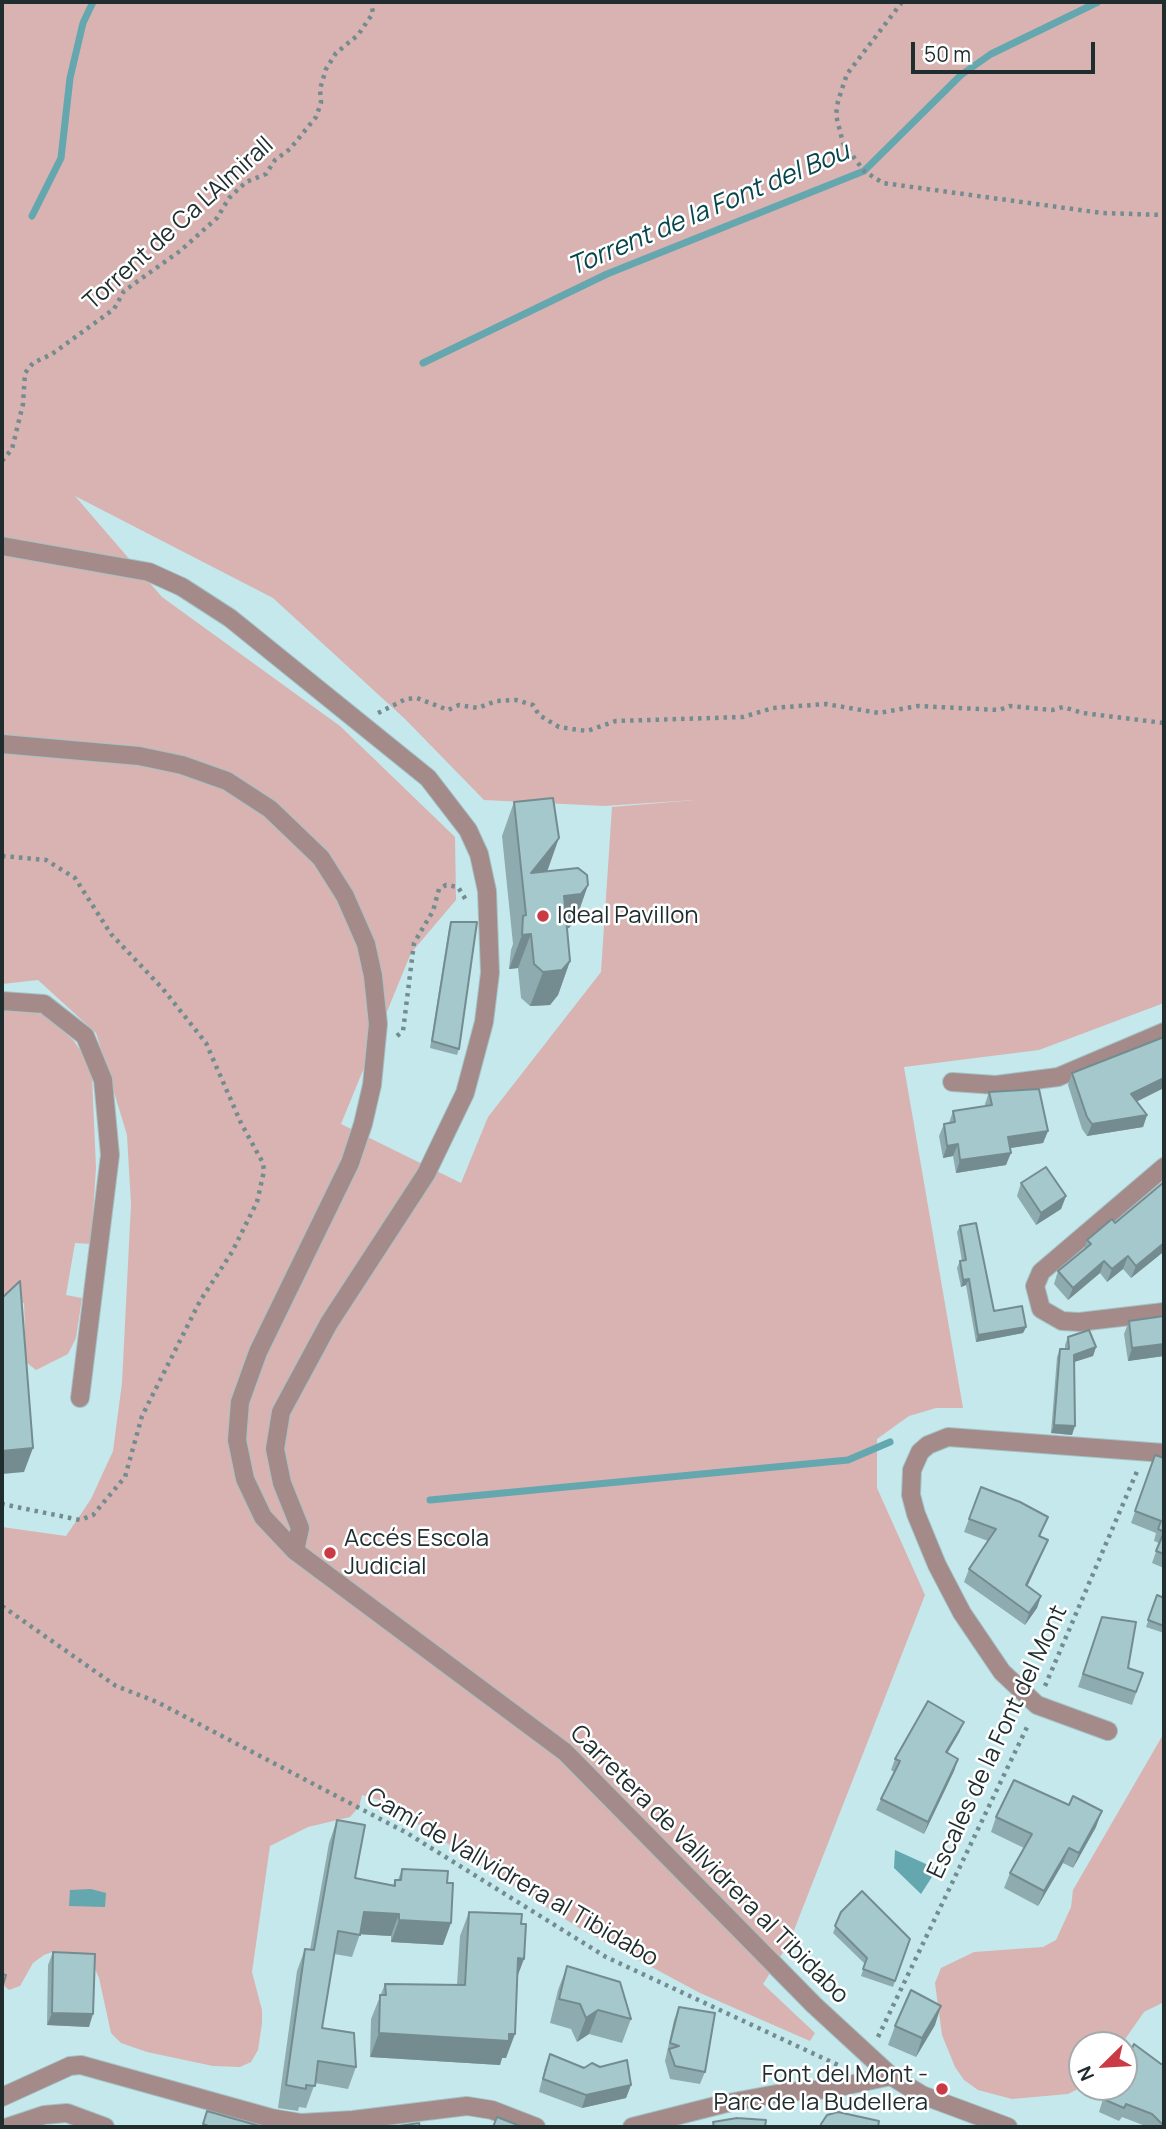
<!DOCTYPE html>
<meta charset="utf-8">
<style>
body{margin:0}
#map{position:relative;width:1166px;height:2129px;overflow:hidden;background:#c4e8ec;font-family:Manrope,sans-serif}
canvas{display:block}
.frame{position:absolute;inset:0;border:4px solid #1f2d2e;pointer-events:none}
.north{position:absolute;left:1068px;top:2031px;width:70px;height:70px;box-sizing:border-box;background:#fff;border:2px solid #a5abab;border-radius:50%;rotate:246deg;font-size:19px;font-weight:700;line-height:28px;text-align:center;color:#1f2d2e}
.north::after{content:'';display:block;margin:auto;width:24px;height:32px;background:#ca3a44;clip-path:polygon(50% 0,100% 100%,50% 72%,0 100%)}
.scale{position:absolute;left:911px;top:42px;width:184px;height:32px;box-sizing:border-box;border:4px solid #1f2d2e;border-top:0;padding-left:9px;font-size:21px;line-height:24px;white-space:nowrap;color:#1f2d2e;-webkit-text-stroke:5px #fff;paint-order:stroke}
</style>
<div id="map">
<canvas width="1166" height="2129"></canvas>
<div class="frame"></div>
<div class="north">N</div>
<div class="scale">50 m</div>
</div>
<script>
const g = document.querySelector('canvas').getContext('2d');
g.lineJoin = 'round';
function fill(path, color) { g.fillStyle = color; g.fill(path, 'evenodd'); }
const shape = rows => new Path2D(rows.map(r => 'M' + r).join(''));
function trace(path, color, width, dash) { g.strokeStyle = color; g.lineWidth = width; g.lineCap = dash ? 'butt' : 'round'; g.setLineDash(dash || []); g.stroke(path); }
function label(font, color, halo, rows, align = 'center') {
  g.font = font + ' Manrope,sans-serif'; g.lineWidth = 5; g.setLineDash([]); g.textBaseline = 'middle'; g.strokeStyle = halo; g.fillStyle = color; for (const [text, x, y, turn = 0] of rows) {
    g.save(); g.translate(x, y); g.rotate((+turn || 0) * Math.PI / 180); g.textAlign = isNaN(turn) ? turn : align; if (halo) g.strokeText(text, 0, 0); g.fillText(text, 0, 0); g.restore();
  }
}
fill(shape([
 [2,2,1164,2,1164,1003,1039,1050,904,1067,963,1408,936,1408,909,1416,877,1439,877,1488,925,1595,789,1943,763,1984,815,2033,810,2041,700,1993,579,1928,380,1800,362,1795,359,1807,350,1817,308,1827,270,1846,252,1972,262,2010,262,2023,258,2050,251,2062,240,2067,213,2066,147,2052,121,2043,111,2033,99,1978,93,1964,84,1954,55,1951,44,1955,33,1963,20,1986,9,1990,2,1984,2,1527,66,1536,91,1499,113,1451,122,1383,131,1204,127,1135,96,1033,38,980,2,984],
 [75,496,273,598,405,719,484,800,604,806,695,800,612,807,601,972,488,1117,461,1183,341,1124,411,953,456,900,455,837,340,726,162,597],
 [2,1008,29,1009,47,1017,73,1040,83,1054,92,1076,96,1168,91,1244,75,1243,66,1295,82,1298,76,1338,68,1354,36,1370,26,1362,24,1303,8,1303,2,1309],
 [1164,1733,1164,2002,1144,2012,1121,2045,1082,2045,1082,2087,1068,2094,1012,2099,978,2090,964,2080,955,2067,942,2035,935,1983,941,1968,974,1952,1043,1947,1056,1940,1071,1907,1073,1890]
]), '#d9b3b1');
fill(shape([
 [895,1850,937,1869,921,1894,894,1868],
 [91,1889,106,1893,105,1907,69,1906,70,1890]
]), '#64a7af');
trace(shape([
 [32,216,61,158,70,78,83,23,93,2],
 [423,363,607,274,864,171,961,75,991,54,1098,2],
 [430,1500,848,1460,890,1442]
]), '#64a7af', 7);
const minor = shape([
 [2,546,149,572,182,587,230,618,428,778,468,830,479,854,487,891,490,973,484,1022,465,1093,426,1174,329,1323,281,1412,275,1449,282,1483,300,1528,295,1551],
 [2,744,139,756,182,765,227,781,270,809,321,858,345,896,366,944,373,976,378,1024,372,1085,363,1124,350,1163,258,1352,240,1402,237,1440,245,1479,263,1517,295,1551,565,1752,814,2005,891,2076,922,2095,1008,2127],
 [2,1001,44,1004,85,1036,103,1080,110,1155,80,1398],
 [952,1082,996,1085,1058,1077,1164,1032],
 [1164,1167,1041,1272,1035,1286,1041,1309,1062,1321,1079,1322,1164,1312],
 [1108,1731,1037,1705,1002,1672,962,1613,937,1565,916,1514,911,1495,912,1470,920,1452,928,1445,948,1437,1164,1453],
 [2,2097,70,2066,81,2065,271,2118,301,2123,353,2120,467,2106,492,2110,536,2127],
 [8,2127,44,2115,67,2113,105,2127],
 [632,2127,723,2104,787,2092,830,2089,891,2076]
]);
trace(minor, '#a3c3c6', 20);
trace(shape([
 [902,2,847,74,838,101,836,115,843,143,864,171,883,183,1102,213,1164,215],
 [2,461,12,449,23,404,25,373,33,363,52,354,114,309,124,291,180,251,217,218,229,198,246,182,266,174,275,160,290,149,316,117,321,103,320,89,326,69,336,53,358,35,373,13,371,2],
 [378,713,406,699,417,698,448,710,459,705,478,708,496,701,516,700,533,705,539,715,559,727,587,731,616,721,743,717,773,708,826,704,879,713,918,706,999,710,1010,706,1052,710,1063,707,1083,713,1164,723],
 [2,856,46,860,75,878,111,934,163,989,206,1043,241,1123,263,1163,264,1171,257,1202,232,1252,200,1301,142,1416,125,1477,93,1515,80,1520,2,1504],
 [397,1036,403,1031,414,943,433,911,439,889,446,885,458,887,466,900],
 [2,1606,116,1686,157,1702,407,1833,606,1957,840,2066],
 [1045,1686,1138,1469],
 [878,2037,1029,1723]
]), '#738c8f', 4.5, [3.5, 5]);
trace(minor, '#a48b89', 18);
fill(shape([
 [514,802,547,871,588,885,576,919,569,928,567,928,570,961,558,995,550,1005,530,1006,521,998,518,968,509,969,511,950,513,944,502,836],
 [451,922,459,1049,457,1055,430,1048,449,928],
 [1072,1073,1137,1102,1147,1115,1143,1127,1087,1136,1082,1129,1068,1085],
 [989,1092,1048,1131,1043,1143,1010,1148,1006,1165,956,1173,953,1156,943,1158,939,1136,944,1124,949,1123,953,1111,985,1106,985,1104],
 [1164,1182,1164,1255,1162,1253,1131,1278,1123,1269,1107,1282,1100,1273,1068,1300,1054,1284,1058,1271,1084,1250,1087,1240,1115,1223],
 [1021,1183,1066,1196,1061,1209,1036,1225,1017,1196],
 [960,1226,994,1311,1026,1327,1023,1333,976,1342,966,1285,961,1287,957,1268,960,1261,962,1261,957,1232],
 [1164,1316,1164,1356,1128,1361,1124,1334,1129,1321],
 [1068,1337,1096,1347,1093,1356,1074,1362,1072,1435,1051,1433,1057,1357,1060,1349,1065,1349,1065,1345],
 [1155,1455,1164,1458,1164,1568,1152,1563,1159,1543,1154,1541,1156,1533,1131,1523],
 [981,1487,1048,1517,1040,1536,1048,1540,1027,1586,1041,1596,1037,1608,1025,1625,964,1582,969,1569,988,1541,964,1532],
 [1157,1595,1164,1598,1164,1633,1146,1627],
 [1102,1617,1128,1668,1143,1673,1132,1705,1078,1687],
 [964,1722,959,1733,947,1753,958,1759,954,1771,924,1834,876,1810,881,1799,894,1772,891,1770,895,1759],
 [996,1817,1096,1827,1073,1868,1063,1863,1038,1906,1004,1888,1010,1873,1024,1848,991,1832],
 [337,1820,355,1878,393,1885,395,1880,398,1880,402,1869,443,1945,391,1942,391,1936,360,1934,352,1957,334,1954,322,2028,356,2067,348,2089,315,2083,306,2108,299,2107,298,2111,278,2108,297,1971,305,1949,310,1950,329,1843],
 [469,1912,521,1924,517,1977,506,2058,502,2058,500,2065,370,2057,371,2019,385,1984,457,1985,460,1936],
 [841,1912,910,1939,893,1987,861,1976,865,1964,833,1933],
 [53,1952,89,2027,47,2025,48,1965],
 [567,1966,631,2019,622,2043,589,2034,577,2042,571,2029,550,2023,558,1990],
 [679,2007,705,2072,700,2084,670,2079,665,2061,674,2020],
 [935,2025,916,2057,888,2045,895,2026],
 [550,2054,631,2085,626,2098,582,2108,539,2092,545,2067],
 [1161,2064,1164,2064,1164,2127,1148,2127,1122,2117,1119,2121,1099,2112,1103,2099]
]), '#8eacaf');
fill(shape([
 [559,838,547,872,531,873],
 [588,885,576,919,569,928,552,930,564,896],
 [531,934,518,968,509,969,522,935],
 [570,961,558,995,550,1005,530,1006,543,972],
 [1164,1078,1164,1088,1126,1107,1131,1094],
 [1147,1115,1143,1127,1087,1136,1092,1124],
 [1048,1131,1043,1143,1004,1149,1008,1137],
 [958,1144,953,1156,943,1158,947,1146],
 [1011,1153,1006,1165,956,1173,960,1160],
 [1066,1196,1061,1209,1036,1225,1041,1213],
 [1164,1243,1164,1248,1162,1253,1131,1278,1136,1266],
 [1128,1256,1123,1269,1107,1282,1112,1269],
 [1104,1261,1100,1273,1068,1300,1073,1288],
 [969,1279,966,1285,961,1287,963,1280],
 [1026,1327,1023,1333,976,1342,978,1335],
 [1164,1344,1164,1356,1128,1361,1132,1348],
 [1096,1347,1093,1356,1071,1363,1074,1355],
 [1054,1425,1075,1426,1072,1435,1051,1433],
 [33,1448,24,1472,2,1474,2,1451],
 [1048,1540,1043,1552,1022,1598,1026,1585],
 [1041,1596,1037,1608,1025,1625,1029,1613],
 [964,1722,959,1733,941,1764,946,1752],
 [958,1759,954,1771,924,1834,928,1822],
 [1102,1811,1096,1827,1073,1868,1079,1853],
 [1069,1848,1063,1863,1038,1906,1044,1891],
 [364,1912,399,1914,391,1936,356,1934],
 [399,1920,451,1923,443,1945,391,1942],
 [518,1958,524,1959,515,1983],
 [941,2006,935,2025,916,2057,922,2038],
 [598,2010,589,2034,577,2042,586,2018],
 [52,2013,93,2014,89,2027,47,2025],
 [379,2033,509,2034,515,2034,506,2058,502,2058,500,2065,370,2057],
 [631,2085,626,2098,582,2108,586,2095]
]), '#748c8f');
const building = shape([
 [553,798,559,838,531,873,578,868,587,875,588,885,581,894,564,896,570,961,562,970,543,972,534,964,531,934,522,935,523,916,526,915,514,802,553,798],
 [451,922,477,922,459,1049,432,1041,451,922],
 [1164,1037,1164,1078,1131,1094,1147,1115,1092,1124,1087,1117,1072,1073,1164,1037],
 [1039,1089,1048,1131,1008,1137,1011,1153,960,1160,958,1144,947,1146,944,1124,955,1122,953,1111,992,1105,989,1092,1039,1089],
 [1046,1167,1066,1196,1041,1213,1021,1183,1046,1167],
 [1164,1182,1164,1243,1136,1266,1128,1256,1112,1269,1104,1261,1073,1288,1058,1271,1091,1244,1087,1240,1112,1219,1115,1223,1164,1182],
 [976,1223,994,1311,1022,1306,1026,1327,978,1335,969,1279,963,1280,960,1261,966,1260,960,1226,976,1223],
 [20,1281,33,1448,2,1451,2,1298,20,1281],
 [1164,1316,1164,1344,1132,1348,1129,1321,1164,1316],
 [1089,1330,1096,1347,1074,1355,1075,1426,1054,1425,1060,1349,1069,1349,1068,1337,1089,1330],
 [1155,1455,1164,1458,1164,1554,1156,1551,1164,1532,1158,1529,1161,1521,1135,1511,1155,1455],
 [981,1487,1020,1502,1048,1517,1039,1536,1048,1540,1026,1585,1041,1596,1029,1613,969,1569,996,1529,969,1519,981,1487],
 [1157,1595,1164,1598,1164,1626,1148,1620,1157,1595],
 [1102,1617,1136,1622,1128,1668,1143,1673,1136,1692,1083,1674,1102,1617],
 [928,1701,964,1722,946,1752,958,1759,928,1822,881,1799,900,1761,895,1759,928,1701],
 [1014,1780,1069,1805,1073,1796,1102,1811,1079,1853,1069,1848,1044,1891,1010,1873,1032,1834,996,1817,1014,1780],
 [337,1820,365,1825,355,1878,395,1886,395,1880,401,1880,402,1869,448,1871,447,1883,453,1883,451,1923,399,1920,399,1914,364,1912,360,1935,338,1931,322,2028,354,2033,356,2067,318,2061,315,2086,306,2085,306,2089,286,2085,305,1949,314,1950,337,1820],
 [862,1891,910,1939,895,1981,863,1969,867,1958,835,1926,841,1912,862,1891],
 [469,1912,522,1914,521,1924,526,1924,524,1959,518,1958,515,2034,509,2034,509,2041,379,2033,380,1995,386,1995,385,1984,465,1985,469,1912],
 [53,1952,95,1954,93,2014,52,2013,53,1952],
 [567,1966,620,1982,631,2019,598,2010,586,2018,580,2004,559,1999,567,1966],
 [2,1974,6,1975,2,1988,2,1974],
 [911,1990,941,2006,922,2038,895,2026,911,1990],
 [679,2007,715,2013,705,2072,675,2066,669,2049,679,2046,670,2043,679,2007],
 [1134,2044,1161,2064,1164,2064,1164,2126,1152,2114,1126,2104,1124,2108,1103,2099,1109,2087,1124,2087,1124,2065,1134,2044],
 [550,2054,584,2068,592,2063,600,2067,627,2060,631,2085,586,2095,543,2079,550,2054],
 [207,2111,263,2127,211,2127,203,2124,207,2111],
 [838,2112,879,2121,878,2127,820,2127,821,2124,827,2115,838,2112],
 [497,2117,523,2127,493,2127,497,2117],
 [737,2118,766,2120,765,2127,714,2127,713,2122,737,2118],
 [419,2123,420,2127,440,2126,440,2127,392,2127,419,2123]
]);
fill(building, '#a5c8cc');
trace(building, '#748c8f', 2);
for (const [x, y, r, color] of [
 [543,916,7,"#ca3a44"],
 [330,1553,7,"#ca3a44"],
 [942,2089,7,"#ca3a44"]
]) { const dot = new Path2D(); dot.arc(x, y, r, 0, 2 * Math.PI); g.fillStyle = color; g.fill(dot); trace(dot, '#fff', 2.5); }
label('24px', '#1f2d2e', '#fff', [
 ["Torrent de Ca L'Almirall",179,224,-42],
 ["Escales de la Font del Mont",998,1742,-65],
 ["Carretera de Vallvidrera al Tibidabo",709,1865,45],
 ["Camí de Vallvidrera al Tibidabo",512,1878,30]
]);
label('24px', '#1f2d2e', '#fff', [
 ["Ideal Pavillon",557,916],
 ["Accés Escola",344,1539],
 ["Judicial",344,1567],
 ["Font del Mont -",928,2075,"right"],
 ["Parc de la Budellera",928,2103,"right"]
], 'left');
label('italic 26px', '#05464d', '#fff', [
 ["Torrent de la Font del Bou",709,210,-23]
]);
</script>
